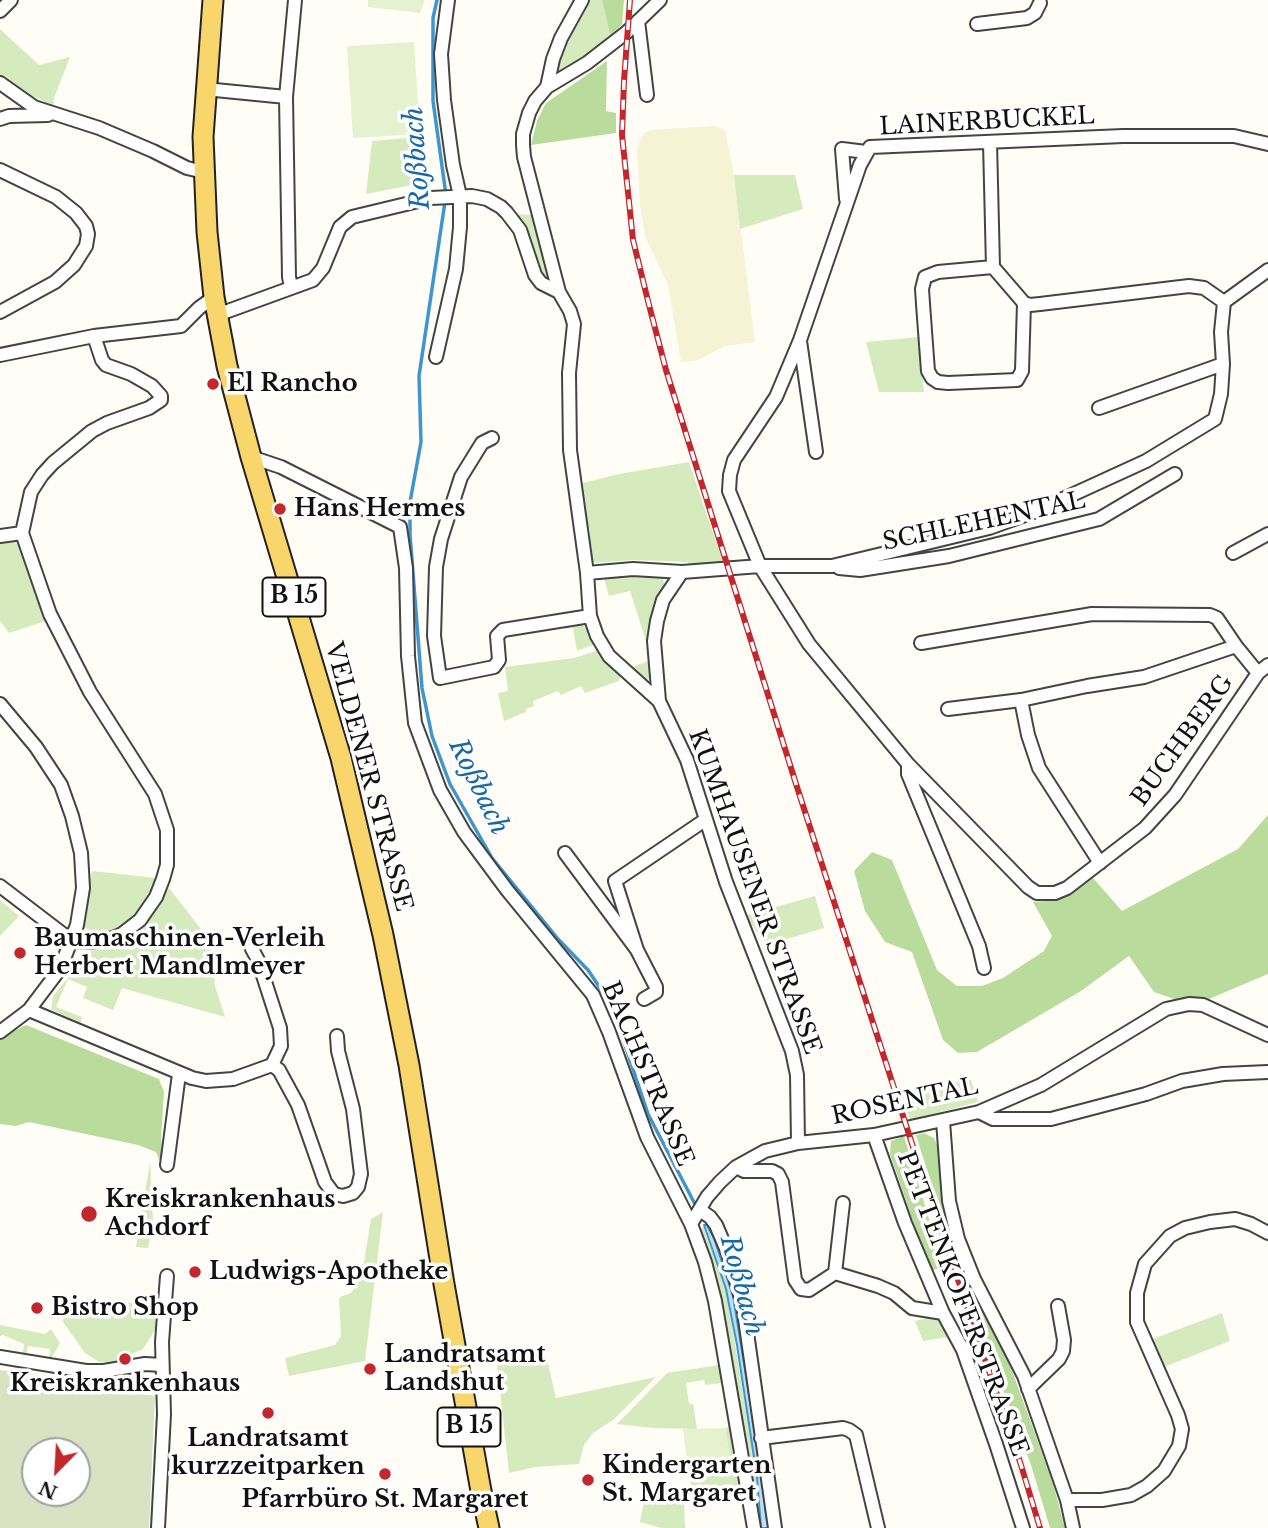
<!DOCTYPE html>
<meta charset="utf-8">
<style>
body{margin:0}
#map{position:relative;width:1268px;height:1528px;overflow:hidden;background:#fffdf5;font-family:"Libre Baskerville",serif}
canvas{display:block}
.north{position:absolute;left:21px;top:1437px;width:70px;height:70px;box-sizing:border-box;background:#fff;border:2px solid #a0a0a0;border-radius:50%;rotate:204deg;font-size:19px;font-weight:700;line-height:28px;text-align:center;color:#111}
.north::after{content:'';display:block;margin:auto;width:24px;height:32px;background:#c4262e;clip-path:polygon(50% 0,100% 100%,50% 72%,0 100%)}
</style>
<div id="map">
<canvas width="1268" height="1528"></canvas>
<div class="north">N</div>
</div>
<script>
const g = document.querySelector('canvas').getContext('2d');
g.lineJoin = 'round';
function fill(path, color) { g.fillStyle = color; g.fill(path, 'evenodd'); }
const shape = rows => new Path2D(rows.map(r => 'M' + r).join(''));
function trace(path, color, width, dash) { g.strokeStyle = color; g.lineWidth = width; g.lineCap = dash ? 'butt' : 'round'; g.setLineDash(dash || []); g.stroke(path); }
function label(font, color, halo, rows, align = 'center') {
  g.font = font + ' "Libre Baskerville",serif'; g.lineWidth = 7; g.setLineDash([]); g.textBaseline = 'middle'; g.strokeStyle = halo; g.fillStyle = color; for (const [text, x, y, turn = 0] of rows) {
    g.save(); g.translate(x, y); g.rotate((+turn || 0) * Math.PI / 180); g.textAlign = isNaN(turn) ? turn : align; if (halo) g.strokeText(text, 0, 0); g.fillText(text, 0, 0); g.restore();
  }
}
fill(shape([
 [715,126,725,130,734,175,755,342,725,346,698,360,681,362,668,285,645,236,640,205,637,148,644,133,650,130]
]), '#f6f3d4');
fill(shape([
 [589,0,602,0,610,35,567,73,556,75,559,57],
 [0,29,39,65,70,57,54,98,53,110,45,106,44,101,21,91,0,77],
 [418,137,422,183,366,194,372,141],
 [734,175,795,175,803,209,740,229],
 [515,214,532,215,548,278,539,268,525,228],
 [918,337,924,392,879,392,866,342],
 [689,462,723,562,689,566,688,562,633,560,592,563,587,537,590,536,589,527,585,528,579,484,619,474],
 [0,540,11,540,18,544,46,621,9,633,0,621],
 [623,575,662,577,666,588,655,676,646,680,631,667,652,660,630,591,609,596,604,579],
 [580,623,588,630,588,636,591,636,595,644,577,651,573,628,565,629,565,625],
 [599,650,621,675,619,681,585,693,581,686,561,695,558,691,533,701,534,706,526,709,526,712,504,721,498,693,508,691,505,667,574,658],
 [92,871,156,878,147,898,128,922,110,931,99,933,90,931,84,927,83,918],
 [169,888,211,942,215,986,225,1017,122,988,113,1010,83,998,87,987,68,979,56,1007,82,1017,80,1023,51,1009,53,996,67,979,77,961,86,953,115,944,140,932],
 [815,896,824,928,767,945,751,924,747,915],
 [0,900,19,916,0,936],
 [970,1077,978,1102,910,1120,903,1098],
 [150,1162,153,1221,148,1248,136,1247],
 [383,1212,365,1361,289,1376,285,1358,335,1345,341,1336,339,1300,340,1297,351,1293,358,1283,362,1274,371,1219],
 [703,1226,726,1289,757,1477,761,1527,722,1304,701,1230],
 [103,1299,144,1305,158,1320,157,1327,143,1349,111,1363,99,1362,85,1353,63,1322,65,1306,99,1310],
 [1222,1313,1230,1341,1159,1369,1150,1340],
 [936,1316,949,1337,923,1341,915,1321],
 [0,1325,45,1334,51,1329,60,1343,52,1357,49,1358,50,1349,28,1346,26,1355,23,1353,24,1344,3,1335,0,1336],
 [544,1346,556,1398,656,1377,613,1420,593,1433,584,1445,579,1464,535,1467,509,1473,496,1356],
 [719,1365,722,1383,705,1385,704,1380,686,1383,689,1404,693,1404,697,1429,653,1428,617,1424,667,1373],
 [135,1375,143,1375,152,1379,144,1381,142,1389,109,1384],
 [730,1427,739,1491,733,1493,729,1490,705,1491,692,1489,688,1469,731,1464,725,1428],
 [651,1486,684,1497,685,1528,661,1528,640,1522,646,1490]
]), '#d5ebbd');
fill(shape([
 [602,0,624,0,622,25,610,35],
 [607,61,606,111,616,113,616,133,531,145,537,121,546,103],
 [1268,815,1268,974,1209,999,1186,1003,1154,992,1129,956,1081,991,977,1052,958,1053,943,1040,912,952,885,942,865,911,854,871,872,852,892,860,937,970,957,986,982,986,1003,978,1044,951,1052,936,1033,902,1057,900,1093,878,1122,911,1238,849],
 [26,1025,159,1079,164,1092,161,1139,164,1170,156,1152,138,1145,29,1122,16,1126,0,1124,0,1038],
 [924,1133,934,1138,939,1149,944,1206,958,1257,1011,1368,1053,1483,1065,1528,1050,1528,1031,1465,957,1265,916,1135],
 [904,1136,940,1256,940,1267,934,1270,929,1268,890,1154,891,1141]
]), '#b9dc9c');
fill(shape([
 [0,1370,142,1389,142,1394,155,1396,149,1528,0,1528],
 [35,1451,77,1451,77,1493,35,1493]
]), '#d9e3c4');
fill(shape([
 [368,0,425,0,420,13,368,7],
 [414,42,420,134,353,138,347,46],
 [725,1428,731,1464,688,1469,683,1429]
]), '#e6f2cf');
const water = shape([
 [704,1225,707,1225,714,1238,733,1296,762,1474,766,1515,768,1525,773,1528,761,1528,757,1477,737,1345,726,1289,704,1225]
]);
fill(water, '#b9e0f7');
trace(water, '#3f96cf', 2);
trace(shape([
 [437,0,433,18,433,101,446,195,419,376,421,442,410,502,410,535,422,688,432,736,450,784,492,858,558,939,588,970,612,1006,648,1114,697,1208]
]), '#3f96cf', 3.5);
const street = shape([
 [582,0,561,38,553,59,547,87,535,101,529,113,523,134,523,145,524,157,559,292,570,311,574,324,569,373,570,450,587,573,590,616,597,636,609,656,659,701,687,760,726,882,792,1051,797,1075,798,1143],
 [0,11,11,0],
 [638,21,647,95],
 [977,24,1027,18,1035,13,1040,3],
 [0,83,34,107,99,128,153,151,187,168,204,172],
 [547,87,587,63,627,32,660,0],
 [205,89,286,97],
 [0,119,9,116,48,115],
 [990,142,993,267,1024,303,1030,305,1040,304,1189,286,1204,288,1224,302],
 [1268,144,1234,136,1123,136,870,147,860,165,800,340,776,397,734,460,730,475,729,491,760,566,809,644,908,764,1028,887,1037,893,1055,893,1067,888,1145,828,1175,795,1258,673,1268,665],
 [0,170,56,197,76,213,86,226,88,234,86,246,74,265,55,282,0,312],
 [846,199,842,149,866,152],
 [993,267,938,272,925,277,922,289,923,304,928,371,932,378,938,382,948,383,1017,380,1022,371,1024,303],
 [291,287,289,277,286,97,295,0],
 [217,315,313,280,323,268,340,227,352,217,431,198,472,196,487,199,501,207,507,213,520,230,535,275,541,283,559,292],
 [800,341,816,452],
 [0,355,94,336],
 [436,357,456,269,460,227,460,196,453,165,444,100,441,54,448,0],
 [1099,408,1223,364],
 [492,438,482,443,461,477,441,539,436,567,434,636,440,678,494,667,499,660,497,636,503,630,590,616],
 [251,457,281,467,400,527,406,568,408,656,415,723,440,790,464,832,507,890,593,995,609,1032,647,1137,691,1224,705,1262,715,1301,754,1528],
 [0,536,22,533],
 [1233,553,1268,534],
 [839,568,860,570,949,556,1099,519,1175,474],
 [587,573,633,569,682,572,760,566,832,566,989,528,1039,510,1146,461,1215,419,1221,394,1223,364,1221,332,1224,302,1268,270],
 [921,643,1092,614,1210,615,1217,618,1236,646,1258,673],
 [1021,700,1028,735,1039,768,1100,863],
 [659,701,654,641,657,621,663,600,682,572],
 [0,704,36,747,61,785,72,816,81,853,83,888,77,925,60,969,29,1010,0,1032],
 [948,709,1021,700,1087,686,1144,677,1236,646],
 [908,764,908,774,979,946,984,968],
 [565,853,637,950,656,987,656,992,644,999],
 [0,886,72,941],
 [72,941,93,942,113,938,122,934,140,920,156,897,163,879,167,865,167,830,155,794,90,692,50,614,22,533,31,492,42,475,53,463,92,431,107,423,149,408,161,400,161,396,152,386,131,374,106,365,102,360,94,336,181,326,199,308,214,297],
 [252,949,258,960,280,1028,281,1046,272,1065],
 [637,950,615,881,705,820],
 [29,1010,192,1078,206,1081,233,1079,272,1065,279,1070,298,1105,325,1182,334,1194,343,1196,353,1193,358,1187,361,1174,353,1109,338,1051,337,1036],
 [979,1112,993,1119,1051,1119,1146,1094,1182,1081,1223,1074,1268,1072],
 [943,1121,949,1201,958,1239,974,1279,1024,1376,1067,1500,1073,1528],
 [874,1135,905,1223,943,1313,963,1350,996,1444,1023,1528],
 [167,1165,179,1074],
 [736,1167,744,1171,772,1171,778,1174,782,1182,795,1280,801,1289,809,1290,835,1273,878,1286,894,1293,912,1308,943,1313],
 [700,1210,710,1217,716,1225,728,1253,743,1305,775,1528],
 [691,1224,707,1197,720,1182,736,1167,765,1151,798,1143,874,1135,979,1112,1041,1085,1166,1009,1189,1004,1203,1005,1268,1035],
 [835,1273,843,1203],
 [0,1357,86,1371,104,1371,145,1364,162,1365],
 [1028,1389,1059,1359,1063,1351,1064,1340,1058,1306],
 [761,1438,843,1428,849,1430,856,1435,878,1528],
 [1067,1500,1102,1500,1131,1495,1147,1486,1164,1471,1179,1446,1182,1429,1178,1415,1137,1322,1137,1293,1145,1264,1170,1236,1185,1228,1210,1222,1235,1219,1251,1224,1268,1233],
 [158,1528,164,1414,162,1342,167,1276]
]);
const primary = shape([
 [213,0,203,137,207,232,214,297,227,366,251,457,341,758,383,935,409,1065,444,1284,481,1491,489,1528]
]);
trace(street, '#444', 16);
trace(primary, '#222', 23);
trace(street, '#fff', 12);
trace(primary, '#f9d66b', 19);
const rail = shape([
 [630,0,624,81,622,135,633,240,649,305,666,370,797,787,915,1153,1021,1465,1040,1528]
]);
trace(rail, '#c4262e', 6);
trace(rail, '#fff', 3.5, [10]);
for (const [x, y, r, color] of [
 [213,384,7,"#c4262e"],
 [280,509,7,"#c4262e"],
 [20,953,7,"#c4262e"],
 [89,1214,9,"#c4262e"],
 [195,1272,7,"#c4262e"],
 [37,1308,7,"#c4262e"],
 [125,1359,7,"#c4262e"],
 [370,1369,7,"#c4262e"],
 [268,1413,7,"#c4262e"],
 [385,1474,7,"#c4262e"],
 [588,1480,7,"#c4262e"]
]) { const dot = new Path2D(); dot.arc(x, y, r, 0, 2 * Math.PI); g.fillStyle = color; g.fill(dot); trace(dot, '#fff', 2.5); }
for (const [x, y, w] of [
 [294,597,63],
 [469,1427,63]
]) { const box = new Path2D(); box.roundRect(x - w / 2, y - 19.5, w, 39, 5); g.fillStyle = '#fff'; g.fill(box); trace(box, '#111', 2); }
label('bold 23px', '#111', null, [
 ["B 15",294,597],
 ["B 15",469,1427]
]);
label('24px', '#111', '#fff', [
 ["LAINERBUCKEL",987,122,-3],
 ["SCHLEHENTAL",984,522,-12],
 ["BUCHBERG",1183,741,-54],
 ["VELDENER STRASSE",368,777,75],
 ["KUMHAUSENER STRASSE",754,892,70],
 ["BACHSTRASSE",647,1074,67],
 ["ROSENTAL",905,1102,-12],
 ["PETTENKOFERSTRASSE",962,1304,69]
]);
label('bold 24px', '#111', '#fff', [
 ["El Rancho",227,384],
 ["Hans Hermes",294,509],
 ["Baumaschinen-Verleih",34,939],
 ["Herbert Mandlmeyer",34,967],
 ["Kreiskrankenhaus",105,1200],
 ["Achdorf",105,1228],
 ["Ludwigs-Apotheke",209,1272],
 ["Bistro Shop",51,1308],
 ["Landratsamt",384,1355],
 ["Landshut",384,1383],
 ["Kreiskrankenhaus",125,1384,"center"],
 ["Landratsamt",268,1439,"center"],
 ["kurzzeitparken",268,1467,"center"],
 ["Kindergarten",602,1466],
 ["St. Margaret",602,1494],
 ["Pfarrbüro St. Margaret",385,1500,"center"]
], 'left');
label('italic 26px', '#1768a6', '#fff', [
 ["Roßbach",418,158,-94],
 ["Roßbach",478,787,64],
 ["Roßbach",741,1286,75]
]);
</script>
